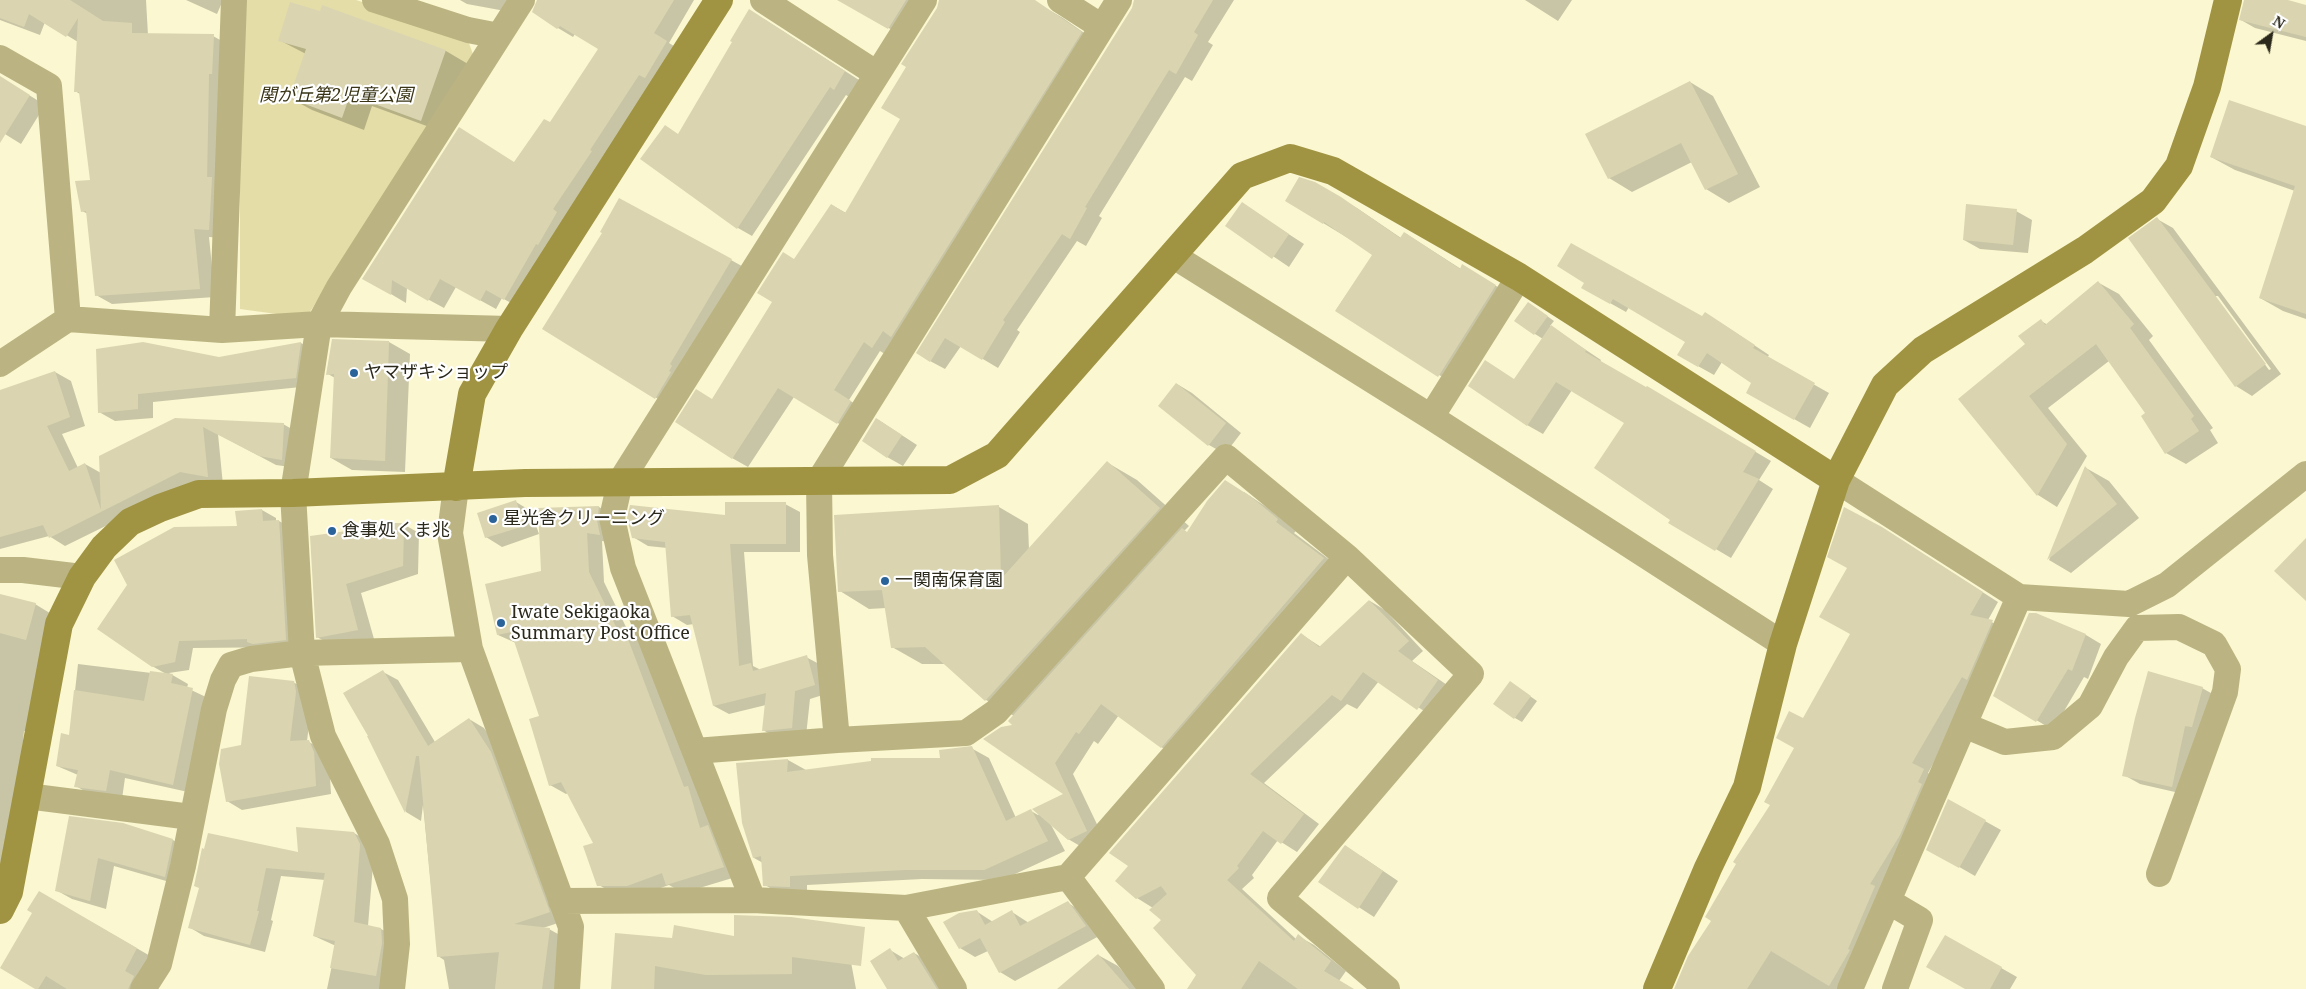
<!DOCTYPE html>
<meta charset="utf-8">
<style>
body{margin:0}
#map{position:relative;width:2306px;height:989px;overflow:hidden;background:#fbf7d0;font-family:"Noto Serif",serif}
canvas{display:block}
.north{position:absolute;left:2246px;top:10px;width:50px;height:50px;-webkit-text-stroke:4px #fff;paint-order:stroke;rotate:32deg;font-size:14px;font-weight:700;line-height:20px;text-align:center;color:#2b291b}
.north::after{content:'';display:block;margin:auto;width:18px;height:22px;background:#2b291b;clip-path:polygon(50% 0,100% 100%,50% 72%,0 100%)}
</style>
<div id="map">
<canvas width="2306" height="989"></canvas>
<div class="north">N</div>
</div>
<script>
const g = document.querySelector('canvas').getContext('2d');
g.lineJoin = 'round';
function fill(path, color) { g.fillStyle = color; g.fill(path, 'evenodd'); }
const shape = rows => new Path2D(rows.map(r => 'M' + r).join(''));
function trace(path, color, width, dash) { g.strokeStyle = color; g.lineWidth = width; g.lineCap = dash ? 'butt' : 'round'; g.setLineDash(dash || []); g.stroke(path); }
function label(font, color, halo, rows, align = 'center') {
  g.font = font + ' "Noto Serif","Noto Sans JP",serif'; g.lineWidth = 4.5; g.setLineDash([]); g.textBaseline = 'middle'; g.strokeStyle = halo; g.fillStyle = color; for (const [text, x, y, turn = 0] of rows) {
    g.save(); g.translate(x, y); g.rotate((+turn || 0) * Math.PI / 180); g.textAlign = isNaN(turn) ? turn : align; if (halo) g.strokeText(text, 0, 0); g.fillText(text, 0, 0); g.restore();
  }
}
fill(shape([
 [240,0,356,0,466,35,474,57,306,318,240,309]
]), '#e4dda7');
fill(shape([
 [0,0,146,0,148,35,213,36,229,45,224,238,209,237,215,297,112,304,96,295,88,214,82,211,92,181,80,94,75,91,78,42,45,22,40,35,0,20],
 [186,0,223,0,217,14],
 [460,0,522,0,516,13,467,4],
 [541,0,694,0,669,43,682,51,520,308,502,298,496,309,456,287,444,308,407,288,406,303,364,278,515,163,550,123,600,49,575,34,573,37,558,28],
 [841,0,930,0,904,37],
 [940,0,1032,0,1063,18,1097,42,888,356,880,351,849,400,866,411,853,432,794,397,748,467,732,458,774,301,794,261,832,205,846,213,902,118,907,67,938,9],
 [1135,0,1234,0,1208,42,1213,45,1192,81,1185,77,1099,216,1102,218,1086,246,1077,241,1017,330,1020,332,998,368,961,346,945,369,930,361,1133,8],
 [1525,0,1572,0,1558,21],
 [2245,0,2283,0,2306,6,2306,41,2255,28,2241,20],
 [323,7,446,51,468,64,443,132,372,106,364,130,312,110,290,98,306,54,279,40,321,13],
 [764,19,859,80,849,97,846,95,752,236,738,228,679,135],
 [0,77,45,105,21,144,0,131],
 [1690,82,1713,96,1760,187,1729,203,1706,189,1692,162,1632,192,1609,178,1587,134],
 [2306,127,2306,319,2283,311,2260,298,2295,191,2235,170,2211,157],
 [1314,183,1357,208,1401,238,1405,233,1461,269,1478,275,1511,295,1455,385,1336,310,1374,254,1287,201],
 [1242,204,1304,244,1289,267,1227,225],
 [2016,211,2032,220,2028,253,1980,249,1964,240],
 [2157,219,2173,228,2281,374,2252,396,2236,386,2130,239],
 [2215,296,2218,296,2271,369,2269,370],
 [731,260,749,270,673,408,543,329],
 [2099,283,2119,294,2153,336,2149,340,2213,428,2210,430,2218,443,2186,464,2166,453,2147,414,2109,361,2048,408,2087,456,2057,507,2038,495,1959,399,2026,345,2041,321,2048,325],
 [1583,288,1721,323,1769,355,1767,358,1829,393,1810,428,1762,401,1753,383,1722,362,1714,375,1678,355,1687,341,1629,307,1626,312],
 [1536,308,1554,321,1550,326,1601,360,1600,362,1663,397,1771,461,1759,480,1773,489,1731,558,1670,522,1671,520,1626,423,1572,390,1543,434,1527,425,1515,380,1543,339,1535,334],
 [389,342,410,354,405,472,352,470,331,458,335,378,328,374],
 [301,343,316,352,311,386,153,402,153,418,115,421,99,412,97,350,219,358],
 [55,372,71,381,85,426,62,434,78,468,85,464,101,473,176,419,283,424,299,433,297,468,276,465,218,434,223,485,197,481,65,546,49,536,0,549,0,394],
 [1177,384,1192,393,1241,433,1225,454,1209,445,1160,406],
 [877,419,917,445,903,466,887,457],
 [1108,463,1137,480,1189,526,1184,531,1188,533,1244,492,1268,508,1296,531,1294,533,1342,569,1180,757,1161,747,1119,715,1098,744,1094,741,1073,774,1105,841,1087,850,1068,839,1050,823,1065,851,1002,880,922,879,807,885,807,896,782,895,765,885,763,863,754,858,737,764,788,760,806,770,942,760,971,748,989,758,1016,818,1031,811,1038,815,1066,794,1014,725,1014,716,986,700,946,664,922,664,892,647,886,608,869,609,840,591,999,507,1028,524,1029,550],
 [2086,468,2109,481,2139,518,2071,573,2049,560],
 [516,502,531,511,539,534,502,547,486,537],
 [785,504,800,512,800,552,744,552,753,666,761,670,806,657,821,665,829,693,810,699,806,736,778,739,763,730,766,705,729,714,714,706,694,624,687,625,672,616,667,548,648,546,633,537],
 [599,507,615,516,615,543,602,541,604,582,628,631,639,637,739,876,683,893,669,885,643,894,614,894,599,885,595,843,568,793,566,794,550,785,541,717,516,643,498,635,543,572,540,509],
 [262,510,276,518,276,521,279,521,293,529,300,647,193,648,189,670,169,673,188,684,187,688,208,698,188,792,125,778,122,799,91,795,76,786,78,775,57,766,70,736,78,664,168,675,152,666,238,527],
 [403,524,419,533,418,574,361,593,374,639,333,646,317,637,312,537],
 [1898,538,1998,602,1988,620,2008,631,1928,773,1940,780,1849,989,1686,989,1713,920,1771,805,1796,748,1804,720,1852,634],
 [0,595,35,604,53,615,33,732,24,731,15,827,0,866],
 [1370,601,1385,610,1423,651,1412,661,1453,689,1433,717,1379,681,1357,709,1347,704,1264,783,1319,824,1297,852,1278,840,1252,875,1254,878,1242,889,1296,939,1298,936,1314,945,1346,971,1339,981,1353,989,1189,989,1198,974,1153,908,1137,898,1301,634,1321,647],
 [2035,614,2086,635,2101,644,2088,679,2084,677,2053,730,1994,695],
 [383,672,398,680,435,742,469,719,484,728,507,762,564,921,543,928,549,929,565,938,564,989,449,989,444,960,438,956,423,805,421,821,406,812,369,738],
 [293,682,309,691,312,701,307,741,324,750,329,761,331,794,242,810,227,801,242,746],
 [1517,687,1537,701,1522,722,1515,718],
 [2202,688,2218,697,2188,795,2140,784,2124,775],
 [1949,801,2001,830,1975,876,1928,849],
 [70,818,173,840,188,849,180,885,114,866,106,909,72,899,56,890],
 [354,833,369,842,374,853,368,926,381,929,396,937,389,989,327,989,336,946,314,936,325,880,281,876,271,920,273,921,265,952,204,936,189,927,200,888],
 [1361,856,1398,881,1374,917,1320,882],
 [39,892,152,957,137,989,38,989,34,913],
 [1068,903,1083,912,1101,935,1015,981,1000,972,988,951,975,957,960,948,976,911,993,922,1012,912,1029,923],
 [846,935,856,989,612,989,673,939],
 [1945,936,2017,977,2010,989,1967,989],
 [890,950,905,959,914,953,930,962,946,989,889,989],
 [1098,955,1118,966,1138,989,1059,989]
]), '#0003');
fill(shape([
 [0,0,70,0,103,21,132,23,132,33,214,34,212,74,209,74,207,177,212,177,209,230,194,229,200,289,95,296,86,211,81,212,75,181,90,180,79,92,74,92,78,18,66,37,29,14,24,27,0,18],
 [537,0,674,0,654,33,667,41,645,78,639,75,590,150,592,151,553,209,557,212,538,245,536,244,504,300,486,290,480,301,440,279,428,301,392,280,391,295,362,279,459,127,514,162,544,119,550,122,598,49,560,26,557,29,532,12],
 [837,0,906,0,888,29],
 [939,0,1035,0,1082,32,891,337,883,331,872,348,864,342,834,390,851,401,837,424,778,388,732,459,675,422,696,389,712,399,772,302,757,293,783,252,794,259,831,204,845,213,900,119,881,108,906,67,901,64,937,8],
 [1134,0,1213,0,1194,32,1198,35,1176,74,1169,70,1085,207,1087,208,1070,239,1062,234,1003,320,1005,322,982,360,945,338,930,362,916,353,1132,8],
 [2244,0,2288,0,2306,5,2306,37,2239,20],
 [290,2,320,11,322,5,446,50,421,121,350,95,342,118,289,98,306,49,278,41],
 [749,9,845,71,834,90,830,87,737,229,640,159,665,125,678,134,732,42,730,41],
 [0,76,30,95,0,143],
 [1690,81,1738,174,1705,190,1681,143,1608,179,1585,134],
 [2229,100,2306,126,2306,314,2259,298,2295,186,2210,157],
 [1299,177,1315,182,1341,197,1400,238,1404,232,1460,269,1462,264,1496,285,1438,377,1335,311,1372,255,1324,222,1323,224,1285,201],
 [619,198,732,259,670,364,672,366,669,371,671,372,655,399,542,329,602,233,600,232],
 [1242,202,1289,234,1272,259,1225,226],
 [1966,204,2017,209,2013,245,1963,240],
 [2157,217,2266,364,2235,387,2128,238],
 [1571,243,1702,316,1705,312,1755,345,1753,348,1815,383,1794,420,1746,393,1751,383,1707,353,1698,367,1677,355,1685,342,1613,299,1610,304,1581,288,1584,283,1557,266],
 [2098,281,2134,324,2130,328,2194,416,2191,419,2199,431,2165,454,2141,416,2145,413,2096,344,2029,396,2067,444,2037,496,1958,399,2025,344,2018,336,2041,319,2045,325],
 [1528,302,1548,316,1534,335,1514,321],
 [1551,325,1586,350,1585,352,1646,387,1647,386,1756,451,1743,472,1759,479,1715,551,1668,523,1670,520,1594,468,1624,423,1556,382,1527,426,1468,386,1485,360,1514,379],
 [332,339,389,341,385,461,330,458,334,374,326,375],
 [143,342,219,357,301,342,296,378,138,394,138,409,98,413,96,349],
 [55,371,70,417,47,426,69,471,85,463,101,510,99,456,175,418,284,423,282,460,259,456,203,427,208,477,180,472,49,538,43,525,0,537,0,390],
 [1176,383,1226,423,1208,446,1158,406],
 [876,418,902,435,887,458,862,441],
 [1107,461,1160,508,985,701,925,647,891,648,882,590,838,592,834,515,999,505,1001,579],
 [2085,466,2117,504,2047,560],
 [1225,480,1250,496,1278,519,1276,522,1324,558,1161,748,1101,704,1079,734,1076,732,1055,763,1087,831,1068,840,1032,809,1063,794,983,739,1001,727,1012,725,1008,721,1182,528,1187,532,1207,501],
 [516,500,524,526,485,538,477,513],
 [725,502,786,502,786,544,730,544,739,666,751,663,753,671,807,655,815,685,795,691,792,728,762,731,766,693,713,706,690,615,671,617,665,542,632,538,627,518,630,505,725,515],
 [599,506,597,521,600,535,587,533,589,572,617,629,623,626,684,787,688,786,700,828,708,825,724,867,666,885,662,873,627,886,597,886,583,846,593,843,561,782,549,786,529,719,539,716,511,632,497,635,485,584,541,571,538,508],
 [1844,507,1882,527,1983,592,1970,615,1993,620,1967,680,1962,677,1912,763,1924,769,1918,782,1922,784,1900,835,1870,884,1875,886,1848,949,1850,950,1829,986,1771,951,1747,989,1674,989,1688,956,1711,921,1705,917,1736,864,1733,862,1770,805,1764,802,1794,748,1776,738,1789,711,1803,718,1850,634,1819,617,1847,568,1827,557],
 [262,509,263,521,279,520,286,640,253,644,247,642,247,639,179,641,175,662,152,667,97,629,127,585,114,560,174,527,237,526,235,511],
 [376,523,404,523,403,566,346,584,358,630,316,638,310,536,376,527],
 [2306,538,2306,601,2274,571],
 [0,594,36,603,26,640,0,633],
 [1369,600,1409,641,1398,651,1438,680,1417,710,1363,672,1341,701,1332,695,1250,774,1304,814,1281,844,1263,831,1237,866,1239,868,1227,880,1294,941,1298,934,1331,961,1324,971,1354,989,1298,989,1259,961,1241,989,1187,989,1196,975,1153,928,1161,920,1149,910,1167,894,1161,886,1136,899,1115,881,1128,866,1109,853,1301,633,1319,647],
 [2029,613,2036,613,2086,634,2072,671,2068,669,2036,722,1993,696],
 [383,670,428,746,469,718,491,752,550,912,514,924,550,928,542,989,495,989,499,952,437,957,419,756,416,756,405,813,367,736,368,736,343,693],
 [150,671,173,674,171,683,193,688,173,785,110,770,106,791,74,787,78,770,56,766,61,733,69,735,74,690,144,701],
 [2148,671,2203,687,2192,727,2185,726,2172,787,2122,776,2135,718],
 [249,676,294,681,296,692,290,741,309,740,314,752,316,786,226,802,219,764,221,749,241,745],
 [1510,681,1531,696,1514,719,1493,704],
 [972,746,1006,821,1031,809,1048,841,984,870,904,870,790,876,790,887,763,886,761,856,753,858,742,823,736,763,788,759,787,772,871,761,871,758,940,758,939,750],
 [1948,799,1986,820,1959,868,1926,850],
 [69,816,123,823,173,839,165,877,98,858,90,901,55,891],
 [296,827,354,832,360,844,354,922,381,928,382,943,376,976,330,968,335,941,313,936,325,873,266,868,257,911,259,911,250,945,188,928,199,888,194,886,202,848,204,849,208,833,298,852],
 [1345,845,1383,871,1358,909,1318,882],
 [39,891,137,948,125,971,134,976,128,989,67,989,46,976,38,989,35,989,0,968,32,913,27,910],
 [1068,901,1086,926,999,973,980,938,959,949,943,922,959,913,977,910,985,925,1012,910,1020,926],
 [734,915,791,917,865,927,861,966,792,957,792,974,706,975,655,966,654,989,611,989,615,933,672,938,674,925,734,936],
 [1945,935,2002,967,1990,989,1965,989,1926,967],
 [890,948,898,961,914,952,937,989,887,989,870,961],
 [1098,954,1129,989,1057,989]
]), '#dad5b0');
trace(shape([
 [375,0,468,30,499,36],
 [763,0,877,74],
 [1060,0,1102,27],
 [1119,0,819,481,820,555,837,740,966,733,996,712,1226,457,1347,557,1471,674,1280,898,1387,989],
 [0,58,49,86,68,319,0,364],
 [1172,255,1431,417,1783,644],
 [68,319,222,330,319,324,509,329],
 [222,330,234,0],
 [1431,417,1519,277],
 [1836,480,2019,597,1850,989],
 [456,487,450,533,470,649,571,927,567,989],
 [0,570,23,570,82,577],
 [2019,597,2129,604,2167,585,2306,474],
 [1964,725,2005,742,2053,737,2090,706,2116,657,2137,628,2179,627,2214,644,2228,669,2225,692,2159,874],
 [695,751,837,740],
 [27,796,191,817],
 [1068,877,1152,989],
 [753,900,623,568,612,518,620,482,924,0],
 [561,901,753,900,906,908,1068,877,1347,557],
 [1888,901,1920,920,1895,989],
 [906,908,954,989],
 [143,989,159,964,183,866,214,709,223,680,231,665,251,659,302,653,470,649],
 [392,989,397,944,395,899,377,844,323,736,302,653,293,493,319,324,339,287,522,0]
]), '#bbb482', 26);
trace(shape([
 [456,487,472,394,509,329,719,0],
 [0,910,9,892,59,624,82,577,104,547,130,522,160,508,199,494,293,493,525,483,950,480,997,455,1242,176,1290,158,1333,171,1519,277,1836,480],
 [1657,989,1708,868,1747,787,1783,644,1836,480,1885,385,1923,350,2085,250,2153,201,2179,166,2207,87,2228,0]
]), '#a09443', 28);
for (const [x, y, r, color] of [
 [354,373,5,"#2a629a"],
 [493,519,5,"#2a629a"],
 [332,531,5,"#2a629a"],
 [885,581,5,"#2a629a"],
 [501,623,5,"#2a629a"]
]) { const dot = new Path2D(); dot.arc(x, y, r, 0, 2 * Math.PI); g.fillStyle = color; g.fill(dot); trace(dot, '#fff', 2); }
label('italic 18px', '#393415', '#fff', [
 ["関が丘第2児童公園",336,96]
]);
label('18px', '#2b291b', '#fff', [
 ["ヤマザキショップ",364,373],
 ["星光舎クリーニング",503,519],
 ["食事処くま兆",342,531],
 ["一関南保育園",895,581],
 ["Iwate Sekigaoka",511,613],
 ["Summary Post Office",511,634]
], 'left');
</script>
